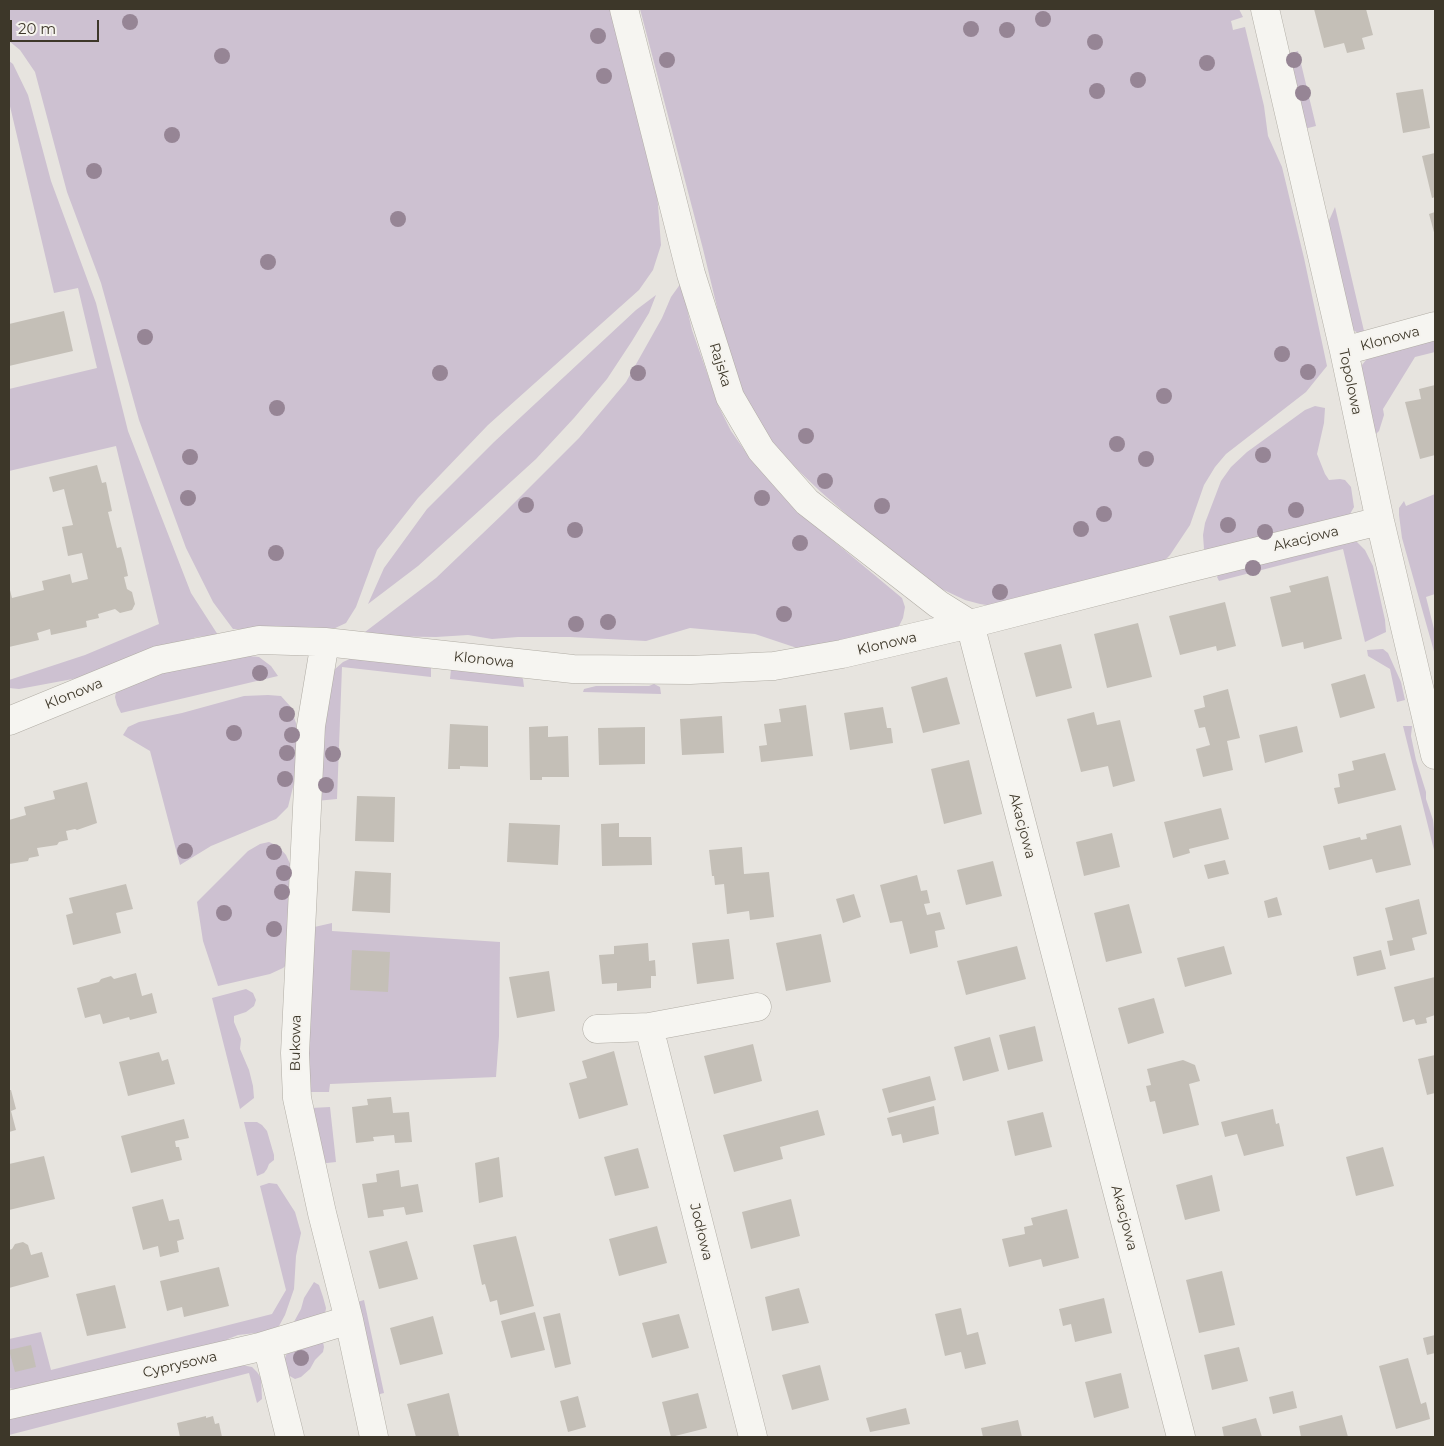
<!DOCTYPE html>
<meta charset="utf-8">
<style>
body{margin:0}
#map{position:relative;width:1444px;height:1446px;overflow:hidden;background:#e7e4df;font-family:Montserrat,sans-serif}
canvas{display:block}
.frame{position:absolute;inset:0;border:10px solid #3d3729;pointer-events:none}
.scale{position:absolute;left:10px;top:20px;width:89px;height:22px;box-sizing:border-box;border:2px solid #3d3729;border-top:0;padding-left:6px;font-size:15px;line-height:18px;white-space:nowrap;color:#3d3729;-webkit-text-stroke:4px #f5f3ee;paint-order:stroke}
</style>
<div id="map">
<canvas width="1444" height="1446"></canvas>
<div class="frame"></div>
<div class="scale">20 m</div>
</div>
<script>
const g = document.querySelector('canvas').getContext('2d');
g.lineJoin = 'round';
function fill(path, color) { g.fillStyle = color; g.fill(path, 'evenodd'); }
const shape = rows => new Path2D(rows.map(r => 'M' + r).join(''));
function trace(path, color, width, dash) { g.strokeStyle = color; g.lineWidth = width; g.lineCap = dash ? 'butt' : 'round'; g.setLineDash(dash || []); g.stroke(path); }
function label(font, color, halo, rows, align = 'center') {
  g.font = font + ' Montserrat,sans-serif'; g.lineWidth = 4; g.setLineDash([]); g.textBaseline = 'middle'; g.strokeStyle = halo; g.fillStyle = color; for (const [text, x, y, turn = 0] of rows) {
    g.save(); g.translate(x, y); g.rotate((+turn || 0) * Math.PI / 180); g.textAlign = isNaN(turn) ? turn : align; if (halo) g.strokeText(text, 0, 0); g.fillText(text, 0, 0); g.restore();
  }
}
fill(shape([
 [9,9,611,9,657,192,661,245,653,270,639,290,488,425,418,498,377,550,356,607,346,623,331,630,233,629,213,602,186,548,139,420,101,283,67,192,35,72,20,50,9,41],
 [640,9,1239,9,1243,17,1231,21,1232,25,1233,30,1245,27,1264,106,1268,136,1282,167,1304,258,1327,366,1306,392,1226,454,1215,467,1204,485,1190,525,1170,555,1164,561,993,606,980,604,965,600,929,583,894,556,821,492,781,454,760,425,745,397,729,357,703,249],
 [1298,51,1316,126,1304,129,1286,55],
 [9,61,13,64,28,95,51,181,96,303,128,431,191,593,218,635,197,637,151,650,78,678,19,689,9,688,9,680,85,655,159,624,116,446,9,471,9,389,97,368,78,288,54,293,9,102],
 [1335,207,1364,331,1435,312,1435,315,1365,334,1358,333,1350,328,1328,223],
 [681,283,692,330,719,407,731,431,750,458,812,523,902,598,905,607,903,618,898,628,803,650,755,634,690,628,646,641,570,637,518,637,492,639,468,635,436,637,369,636,365,632,436,578,505,512,579,438,626,382,662,318,671,297],
 [656,295,649,313,632,341,607,379,574,418,536,459,480,510,418,566,368,604,384,568,427,509,494,442,636,310],
 [1435,332,1435,352,1415,357,1383,409,1384,415,1379,431,1376,434,1372,432,1359,380,1362,365,1370,355],
 [1315,406,1325,408,1324,423,1317,454,1325,474,1329,480,1340,479,1345,480,1351,487,1354,507,1350,514,1344,521,1217,552,1204,549,1203,535,1205,523,1221,481,1231,467,1247,452,1305,410],
 [1435,494,1435,594,1426,597,1435,633,1435,655,1402,538,1399,515,1399,508,1404,501,1406,506],
 [1355,540,1365,550,1373,566,1385,620,1386,632,1365,642,1343,549,1219,581,1217,577,1220,572],
 [1383,649,1388,653,1401,682,1405,700,1397,702,1390,669,1368,656,1367,650],
 [238,655,259,657,271,666,278,676,121,713,117,705,115,697,116,692,154,676,202,662],
 [354,657,431,664,431,677,342,667,337,799,316,801,325,701,334,670,343,662],
 [451,669,516,671,523,679,524,687,450,679],
 [654,684,660,687,661,694,583,692,584,689,596,686,649,686],
 [268,695,281,696,290,706,296,723,299,746,297,771,288,807,276,819,211,846,180,865,150,751,123,735,128,727,139,722,182,713,244,696],
 [1403,726,1412,726,1411,736,1416,760,1426,792,1426,799,1433,820,1435,838,1434,850],
 [269,842,278,846,286,855,292,868,291,961,283,968,270,974,218,986,203,941,197,902,248,851,260,844],
 [332,923,332,931,500,942,499,1036,496,1077,330,1084,329,1092,304,1092,310,928],
 [246,989,253,993,256,1000,254,1006,246,1012,234,1016,234,1022,241,1039,240,1049,249,1070,253,1086,254,1098,240,1109,212,998],
 [330,1107,336,1162,318,1164,311,1108],
 [244,1122,257,1122,262,1125,267,1131,274,1155,274,1160,269,1164,267,1169,264,1173,257,1176],
 [269,1183,277,1184,295,1212,301,1233,296,1256,294,1289,285,1315,279,1326,265,1332,238,1335,228,1339,217,1347,29,1393,9,1388,9,1339,41,1332,51,1370,272,1314,286,1290,260,1186],
 [314,1282,319,1285,323,1297,326,1308,325,1315,290,1329,301,1309,304,1298],
 [364,1300,384,1393,376,1395,351,1304],
 [323,1342,324,1347,323,1352,315,1360,310,1369,301,1377,295,1379,288,1375,283,1364,286,1355,291,1348],
 [242,1365,252,1367,257,1372,261,1378,262,1399,257,1403,249,1373,9,1435,9,1411]
]), '#cdc1d1');
fill(shape([
 [1314,9,1366,9,1373,35,1362,38,1365,49,1347,53,1344,43,1324,48],
 [1423,89,1430,128,1403,133,1396,93],
 [1435,153,1435,197,1432,198,1422,156],
 [1435,212,1435,236,1429,214],
 [64,311,73,351,9,366,9,324],
 [1435,385,1435,455,1420,459,1405,402,1421,399,1419,389],
 [97,465,102,483,106,482,112,511,108,512,117,548,121,547,125,562,128,576,124,577,127,589,132,592,135,604,132,610,120,613,115,609,98,614,99,618,86,621,87,627,51,635,50,629,37,633,39,640,9,647,9,586,12,598,44,590,42,581,70,574,72,583,88,579,82,553,68,556,62,527,73,525,68,506,64,489,53,492,49,477],
 [1328,576,1342,639,1304,649,1303,642,1282,647,1270,597,1291,592,1289,586],
 [1225,602,1236,646,1217,651,1216,646,1180,655,1169,616],
 [1138,623,1152,677,1107,688,1094,634],
 [1061,644,1072,688,1036,697,1024,653],
 [1365,674,1375,708,1340,718,1331,684],
 [947,677,960,724,923,733,911,687],
 [1228,689,1240,738,1227,741,1233,770,1203,777,1196,749,1210,745,1205,727,1199,728,1194,710,1205,707,1203,696],
 [806,705,813,756,761,762,759,746,767,745,764,724,781,722,779,709],
 [883,707,887,728,891,728,893,743,850,750,844,713],
 [1094,712,1097,725,1120,720,1135,781,1113,787,1108,766,1081,772,1067,719],
 [722,716,724,753,682,755,680,719],
 [450,724,488,726,488,767,460,766,460,769,448,769],
 [548,726,548,737,568,736,569,777,542,777,542,780,530,780,529,727],
 [1297,726,1303,752,1265,763,1259,735],
 [645,727,645,764,599,765,598,728],
 [1385,753,1396,790,1338,804,1334,788,1340,787,1338,774,1354,770,1352,761],
 [969,760,982,814,944,824,931,769],
 [87,782,97,823,77,830,75,829,66,831,68,840,59,842,57,845,37,848,39,856,29,858,28,861,9,864,9,820,26,815,24,807,55,799,53,791],
 [357,796,395,797,394,842,355,841],
 [1221,808,1229,839,1189,849,1190,853,1173,858,1164,822],
 [509,823,560,825,558,865,507,862],
 [619,823,619,837,651,837,652,865,602,866,601,824],
 [1401,825,1411,865,1376,873,1372,859,1329,870,1323,846,1360,837,1361,840,1367,839,1366,834],
 [1112,833,1120,867,1084,876,1076,842],
 [742,847,744,874,769,872,774,917,750,920,749,911,727,914,724,884,715,885,714,876,712,876,709,850],
 [1225,860,1229,874,1208,879,1204,865],
 [993,861,1002,896,966,905,957,870],
 [355,871,391,873,390,913,352,911],
 [917,875,921,891,927,890,930,903,924,904,927,915,940,912,945,929,935,931,938,947,910,954,902,921,890,923,880,885],
 [126,884,133,909,116,913,121,933,73,945,66,915,73,913,69,898],
 [854,894,861,917,843,923,836,899],
 [1277,897,1282,915,1268,918,1264,901],
 [1419,899,1427,934,1412,938,1415,950,1390,956,1387,941,1393,940,1385,908],
 [1129,904,1142,953,1106,962,1094,913],
 [821,934,831,982,786,991,776,943],
 [729,939,734,979,697,984,692,943],
 [648,943,649,961,655,960,656,976,651,976,651,988,617,991,617,983,602,984,599,955,614,954,614,946],
 [1017,946,1026,979,966,995,957,961],
 [1224,946,1232,974,1185,987,1177,958],
 [352,950,390,952,388,992,350,990],
 [1381,950,1386,969,1357,976,1353,957],
 [549,971,555,1011,517,1018,509,977],
 [136,973,142,996,152,993,157,1013,130,1020,129,1017,103,1024,100,1014,85,1018,77,988,99,982,101,979,111,976,114,979],
 [1435,977,1435,1015,1426,1018,1427,1023,1416,1025,1414,1019,1403,1022,1394,987],
 [1154,998,1164,1033,1128,1044,1118,1008],
 [1035,1026,1043,1061,1008,1070,999,1035],
 [990,1037,999,1071,963,1081,954,1047],
 [753,1044,762,1081,714,1094,704,1056],
 [614,1051,628,1105,579,1119,569,1083,587,1078,582,1061],
 [159,1052,162,1061,168,1059,175,1084,128,1096,119,1062],
 [1435,1055,1435,1093,1427,1095,1418,1059],
 [1183,1060,1195,1065,1200,1081,1189,1084,1199,1125,1163,1134,1155,1101,1150,1102,1146,1086,1151,1085,1147,1069],
 [930,1076,936,1100,889,1113,882,1089],
 [9,1090,11,1090,16,1109,11,1111,16,1130,9,1132],
 [391,1097,393,1113,409,1112,412,1142,395,1143,394,1135,373,1137,374,1141,356,1143,352,1107,368,1105,367,1099],
 [934,1106,939,1134,903,1143,901,1134,892,1136,887,1118],
 [1273,1109,1276,1124,1279,1123,1284,1146,1244,1156,1237,1134,1225,1137,1221,1122],
 [818,1110,825,1135,780,1147,783,1159,734,1172,723,1135],
 [1043,1112,1052,1147,1015,1156,1007,1121],
 [184,1119,189,1138,175,1141,176,1147,179,1147,182,1160,131,1173,121,1136],
 [1383,1147,1394,1186,1356,1196,1346,1157],
 [638,1148,649,1188,615,1196,604,1157],
 [44,1156,55,1199,9,1210,9,1164],
 [499,1157,503,1197,479,1203,475,1163],
 [399,1170,401,1187,418,1184,423,1212,406,1215,404,1207,383,1210,384,1216,368,1218,362,1184,377,1182,376,1174],
 [1212,1175,1220,1211,1185,1220,1176,1185],
 [163,1199,169,1221,179,1219,184,1239,177,1241,179,1252,160,1257,158,1246,143,1250,132,1207],
 [791,1199,800,1236,751,1249,742,1212],
 [1067,1209,1079,1258,1043,1267,1041,1259,1009,1267,1002,1239,1025,1234,1024,1227,1033,1225,1031,1218],
 [657,1226,667,1263,619,1276,609,1239],
 [516,1236,534,1306,500,1315,497,1300,490,1302,485,1284,482,1285,473,1245],
 [407,1241,418,1279,379,1289,369,1251],
 [23,1242,28,1245,31,1255,42,1252,49,1277,9,1288,9,1250,12,1249,15,1244],
 [219,1267,229,1306,184,1317,182,1307,167,1311,160,1281],
 [1222,1271,1235,1325,1199,1333,1186,1280],
 [115,1285,126,1328,87,1336,76,1294],
 [799,1288,809,1323,772,1331,765,1297],
 [1104,1298,1112,1333,1075,1342,1071,1324,1063,1326,1059,1309],
 [961,1308,967,1335,978,1332,986,1364,965,1369,961,1352,945,1356,935,1314],
 [535,1312,545,1350,511,1358,501,1321],
 [560,1313,571,1364,555,1368,543,1317],
 [679,1314,689,1348,652,1358,642,1323],
 [433,1316,443,1354,400,1365,390,1328],
 [1435,1335,1435,1353,1427,1355,1423,1338],
 [31,1345,36,1367,15,1372,9,1350],
 [1239,1347,1248,1381,1212,1390,1204,1355],
 [1408,1358,1421,1404,1426,1402,1430,1419,1396,1429,1379,1366],
 [820,1365,829,1400,792,1410,782,1375],
 [1121,1373,1129,1408,1094,1418,1085,1382],
 [1293,1391,1297,1408,1273,1414,1269,1397],
 [449,1393,459,1436,416,1437,407,1404],
 [698,1393,707,1428,671,1437,662,1402],
 [578,1396,586,1427,568,1432,560,1401],
 [906,1408,910,1424,870,1432,866,1418],
 [1342,1415,1348,1437,1301,1437,1299,1426],
 [206,1416,206,1418,213,1416,215,1424,219,1423,222,1437,180,1437,177,1423],
 [1256,1418,1262,1437,1224,1437,1222,1427],
 [1018,1420,1022,1437,983,1437,981,1428]
]), '#c4bfb7');
const minor = shape([
 [624,9,691,274,730,397,761,450,807,502,938,604,970,624],
 [1265,9,1344,351,1380,521,1435,755],
 [1344,351,1435,326],
 [970,624,1181,1437],
 [325,642,311,726,295,1053,297,1098,322,1213,349,1320,374,1437],
 [9,721,158,660,259,640,325,642,573,669,690,670,774,666,842,654,970,624,1181,570,1380,521],
 [649,1027,753,1437],
 [597,1029,649,1027,757,1007],
 [267,1345,290,1437],
 [9,1405,260,1347,349,1320]
]);
trace(minor, '#b1ada5', 29);
trace(minor, '#f6f5f1', 28);
g.fillStyle = '#968595';
for (const [x, y] of [
 [1043,19],
 [130,22],
 [971,29],
 [1007,30],
 [598,36],
 [1095,42],
 [222,56],
 [667,60],
 [1294,60],
 [1207,63],
 [604,76],
 [1138,80],
 [1097,91],
 [1303,93],
 [172,135],
 [94,171],
 [398,219],
 [268,262],
 [145,337],
 [1282,354],
 [1308,372],
 [440,373],
 [638,373],
 [1164,396],
 [277,408],
 [806,436],
 [1117,444],
 [1263,455],
 [190,457],
 [1146,459],
 [825,481],
 [188,498],
 [762,498],
 [526,505],
 [882,506],
 [1296,510],
 [1104,514],
 [1228,525],
 [1081,529],
 [575,530],
 [1265,532],
 [800,543],
 [276,553],
 [1253,568],
 [1000,592],
 [784,614],
 [608,622],
 [576,624],
 [260,673],
 [287,714],
 [234,733],
 [292,735],
 [287,753],
 [333,754],
 [285,779],
 [326,785],
 [185,851],
 [274,852],
 [284,873],
 [282,892],
 [224,913],
 [274,929],
 [301,1358]
]) { g.beginPath(); g.arc(x, y, 8, 0, 2 * Math.PI); g.fill(); }
label('14px', '#3d3729', '#f5f3ee', [
 ["Klonowa",1390,339,-15],
 ["Rajska",720,365,73],
 ["Topolowa",1350,382,78],
 ["Akacjowa",1306,539,-14],
 ["Klonowa",887,644,-13],
 ["Klonowa",484,660,6],
 ["Klonowa",74,694,-22],
 ["Akacjowa",1022,826,75],
 ["Bukowa",296,1043,-89],
 ["Akacjowa",1124,1218,75],
 ["Jodłowa",701,1232,76],
 ["Cyprysowa",180,1365,-13]
]);
</script>
